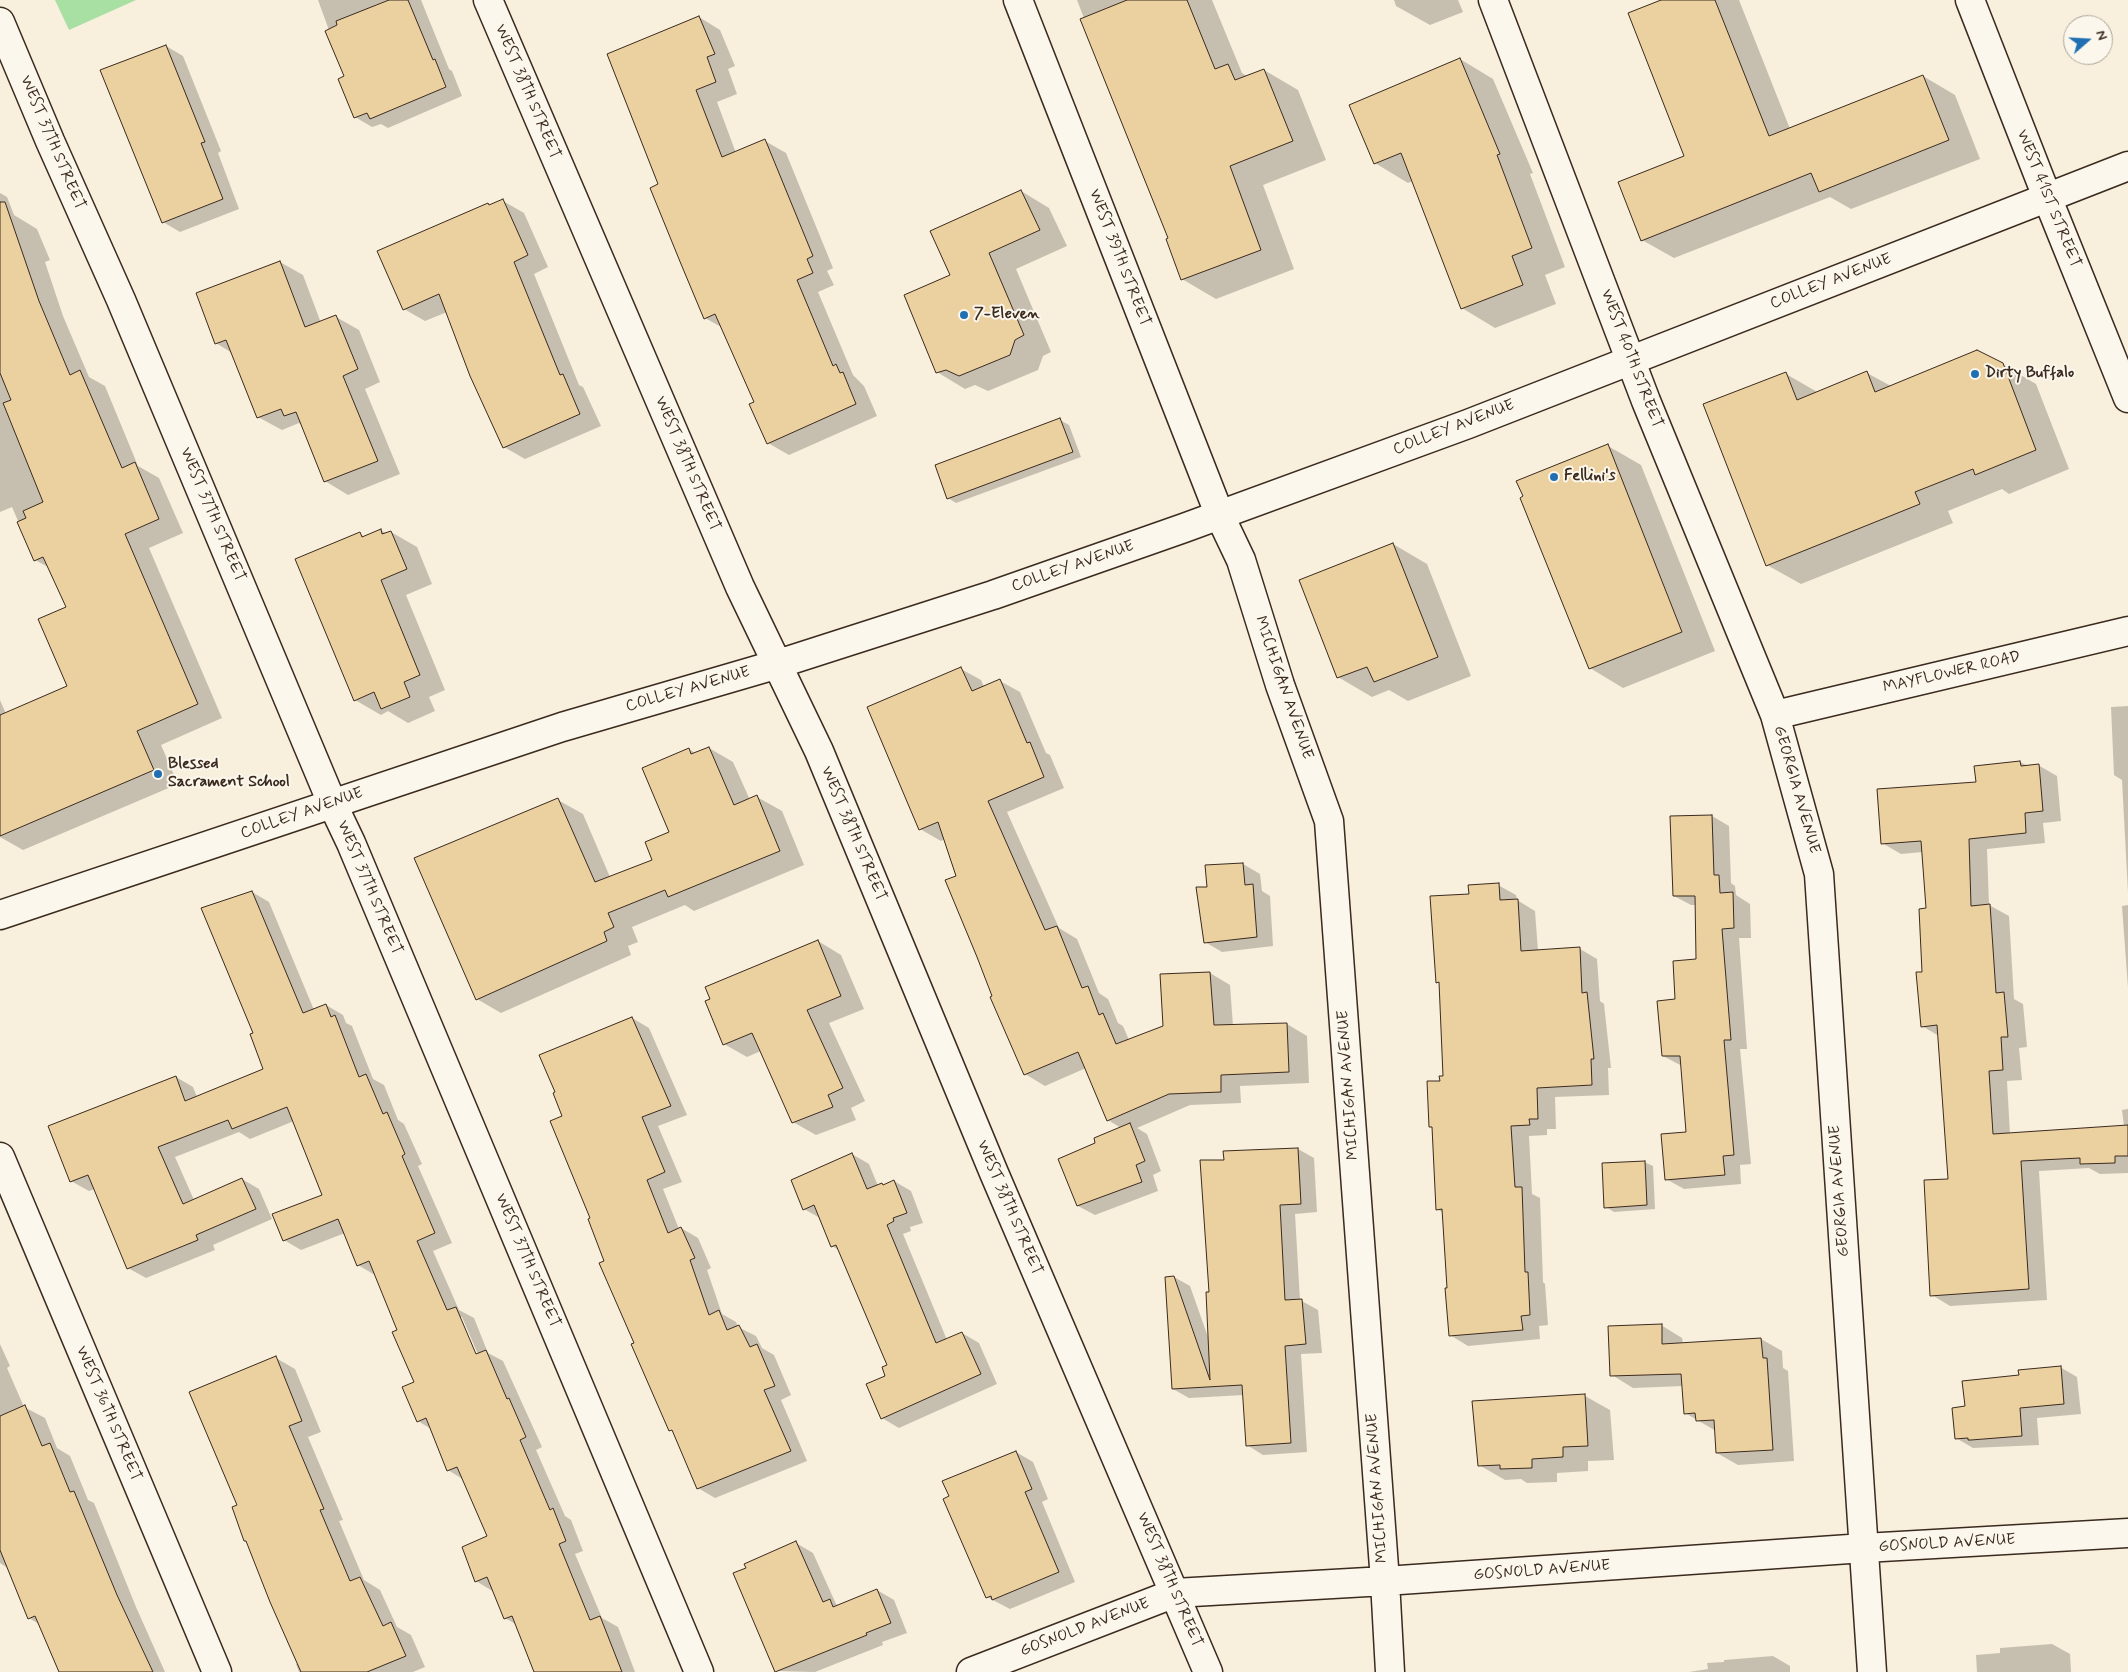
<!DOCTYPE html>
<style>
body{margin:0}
#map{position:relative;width:2128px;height:1672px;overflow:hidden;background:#f8efdd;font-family:Mynerve,sans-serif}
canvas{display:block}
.north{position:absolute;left:2063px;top:15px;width:50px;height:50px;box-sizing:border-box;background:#fbf7ec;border:1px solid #aea59a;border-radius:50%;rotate:71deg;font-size:14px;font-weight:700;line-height:20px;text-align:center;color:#3b2a1e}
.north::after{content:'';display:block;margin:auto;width:18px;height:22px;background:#1f6fb2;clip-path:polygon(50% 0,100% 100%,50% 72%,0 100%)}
</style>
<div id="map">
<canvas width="2128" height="1672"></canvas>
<div class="north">N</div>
</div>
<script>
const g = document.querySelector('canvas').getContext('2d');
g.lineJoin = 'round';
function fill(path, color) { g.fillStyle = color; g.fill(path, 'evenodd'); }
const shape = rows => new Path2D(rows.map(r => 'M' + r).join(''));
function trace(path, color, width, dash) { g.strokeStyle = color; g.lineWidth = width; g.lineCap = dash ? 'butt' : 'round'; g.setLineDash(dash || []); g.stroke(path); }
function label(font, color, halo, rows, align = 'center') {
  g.font = font + ' Mynerve,sans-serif'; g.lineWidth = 4; g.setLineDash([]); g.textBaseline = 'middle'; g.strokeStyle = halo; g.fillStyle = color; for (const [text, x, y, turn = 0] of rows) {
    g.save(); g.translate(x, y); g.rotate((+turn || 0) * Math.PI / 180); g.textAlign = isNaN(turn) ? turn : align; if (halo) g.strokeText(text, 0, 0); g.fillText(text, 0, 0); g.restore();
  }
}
fill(shape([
 [55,0,136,0,69,30]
]), '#a8e0a4');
fill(shape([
 [318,0,421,0,449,69,452,71,462,96,388,128,381,124,372,127,355,117,346,77],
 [1077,0,1212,0,1242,73,1248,77,1264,70,1298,90,1326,160,1263,185,1294,269,1216,299,1182,279,1169,239],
 [1394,0,1458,0,1463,12,1430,25,1396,6],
 [1664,0,1739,0,1790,129,1923,76,1955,95,1980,159,1851,209,1830,197,1674,258,1642,240,1686,156],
 [699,17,720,30,735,66,728,69,737,94,717,102,736,153,765,141,786,153,833,268,827,271,834,285,818,292,853,375,864,386,877,416,789,455,768,443,755,402,723,328,705,318,659,185],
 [166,46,183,56,221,151,218,153,239,209,180,232,163,222],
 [1460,59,1493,79,1533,173,1530,174,1565,267,1545,275,1556,304,1495,328,1462,308,1413,181,1408,183,1375,163],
 [1021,191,1049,208,1067,246,1016,269,1051,352,1043,356,1038,370,988,391,975,385,965,389,937,372,952,276],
 [0,193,7,197,14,215,37,229,50,260,45,262,63,316,89,377,105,386,138,466,159,478,183,533,149,548,222,718,161,745,178,784,23,850,0,837,0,700,6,714,69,687,68,608,50,568,35,560,12,507,0,512],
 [503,201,524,213,548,267,534,274,579,385,583,387,601,426,525,459,504,447,447,312,425,321,404,309,488,204,491,206],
 [280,262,303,275,321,323,336,317,359,330,380,382,365,389,400,474,348,495,325,481,303,426,299,423,282,430,258,417,232,353,216,343],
 [2002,364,2036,384,2069,469,2009,494,2002,489,1948,511,1953,523,1801,584,1767,565,1786,374,1819,393,1867,373,1891,386],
 [1060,420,1069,425,1081,457,956,503,948,498],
 [1608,446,1641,465,1715,651,1623,688,1590,668],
 [381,530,387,534,391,532,417,547,432,584,406,595,445,690,429,697,435,711,408,723,388,711,381,715,355,700,360,534,365,537],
 [1393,544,1427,564,1471,676,1408,701,1389,690,1372,697,1338,677],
 [961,669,981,680,984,687,1000,681,1020,692,1046,753,1050,755,1064,788,1007,812,1059,928,1077,939,1099,993,1108,999,1118,1023,1123,1026,1129,1040,1164,1026,1210,973,1230,985,1233,1026,1287,1024,1307,1036,1309,1083,1240,1086,1241,1103,1190,1105,1137,1128,1147,1134,1161,1171,1153,1175,1158,1191,1095,1215,1078,1206,1059,1159,1096,1144,1121,1128,1108,1120,1086,1068,1045,1086,1025,1074,994,997,945,839,941,841,920,829],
 [2128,706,2128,893,2122,780,2114,775,2111,707],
 [709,748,733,762,750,800,757,797,782,811,804,865,694,911,685,905,632,927,638,942,628,946,631,955,501,1013,477,999,558,800,583,814,610,877,654,860,670,833,689,749,695,753],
 [2020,762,2028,766,2038,765,2057,776,2061,821,2043,823,2045,843,1987,849,1989,905,2009,916,2014,999,2023,1004,2027,1047,2019,1048,2022,1080,2007,1081,2010,1134,2124,1126,2122,1110,2128,1109,2128,1173,2100,1174,2089,1168,2039,1171,2047,1300,1950,1306,1932,1295,1949,1180,1939,1036,1922,1026,1927,910,1923,852,1901,854,1882,843,1977,783],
 [1712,816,1729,826,1731,883,1735,886,1736,895,1750,904,1751,938,1739,938,1747,1049,1740,1049,1751,1164,1740,1165,1741,1184,1684,1189,1666,1179,1687,1133,1682,1066,1663,1056,1677,1001,1697,960,1696,905,1691,905,1674,896],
 [1243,864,1260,874,1262,891,1270,896,1273,946,1222,952,1205,942,1209,888],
 [1498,885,1516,895,1517,900,1535,911,1538,951,1580,949,1597,959,1600,1001,1604,1004,1611,1068,1608,1068,1609,1095,1555,1097,1556,1129,1547,1129,1547,1135,1529,1136,1532,1194,1540,1198,1543,1282,1545,1284,1548,1325,1539,1326,1540,1339,1468,1346,1450,1335,1444,1213,1437,1209,1433,1128,1431,1126,1441,1082,1444,1077,1440,984,1437,982,1470,895],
 [252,892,269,902,314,1010,326,1005,343,1015,346,1023,352,1026,373,1079,384,1085,398,1120,404,1124,422,1164,418,1166,452,1243,433,1251,459,1310,474,1318,488,1353,503,1361,542,1447,536,1450,565,1516,571,1520,583,1551,575,1554,602,1618,618,1627,635,1672,536,1672,517,1625,505,1618,494,1592,476,1581,489,1537,464,1480,448,1470,431,1429,418,1421,415,1382,399,1330,375,1275,358,1265,345,1233,301,1250,284,1240,324,1195,294,1121,250,1139,239,1132,175,1157,194,1200,242,1179,259,1189,272,1219,213,1245,215,1250,146,1278,128,1268,95,1189,89,1191,71,1181,176,1077,193,1087,197,1097,265,1070,254,1034],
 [460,1317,462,1317,480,1359,478,1360],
 [2128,905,2128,988,2122,906],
 [818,941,841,955,864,1009,829,1023,865,1101,851,1108,856,1120,816,1135,793,1122,761,1051,747,1057,724,1044],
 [632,1018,649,1028,687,1115,658,1126,682,1182,663,1189,679,1229,681,1228,698,1238,711,1268,707,1270,722,1314,736,1322,738,1327,756,1336,762,1348,774,1355,791,1395,781,1400,807,1461,715,1498,698,1488,674,1432,670,1430,635,1344,591,1219,563,1117],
 [1298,1149,1314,1158,1317,1212,1295,1214,1300,1300,1318,1310,1322,1353,1301,1354,1307,1452,1263,1455,1247,1445,1244,1395,1189,1398,1173,1389,1174,1277,1190,1286,1209,1340,1211,1293,1226,1161,1225,1153],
 [852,1154,869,1164,878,1186,882,1184,884,1186,894,1181,911,1191,923,1223,910,1227,911,1231,903,1234,947,1340,962,1333,979,1343,997,1384,899,1428,882,1418,889,1365,840,1251,832,1246,820,1218,804,1209],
 [1644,1162,1653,1166,1655,1209,1614,1212,1606,1207],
 [1661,1325,1682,1338,1683,1344,1761,1339,1782,1351,1783,1368,1788,1371,1794,1461,1738,1465,1717,1453,1716,1431,1685,1413,1683,1386,1633,1388,1612,1375],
 [0,1344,10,1366,7,1368,24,1407,45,1418,57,1448,70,1456,88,1500,94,1503,136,1607,165,1672,59,1672,39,1624,29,1618,9,1569,0,1563],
 [276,1358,295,1369,321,1432,308,1437,343,1520,339,1521,364,1580,380,1590,397,1627,411,1635,425,1667,413,1672,299,1672,296,1664,299,1663,248,1542,245,1541,238,1506],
 [2060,1367,2077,1377,2081,1414,2037,1418,2039,1445,1973,1448,1956,1438,1966,1407,2020,1377],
 [1585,1396,1610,1410,1614,1460,1588,1461,1588,1471,1557,1473,1557,1482,1527,1483,1521,1479,1505,1480,1479,1465],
 [1016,1452,1033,1462,1048,1499,1042,1502,1075,1582,1010,1609,987,1597],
 [796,1543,813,1553,836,1604,839,1606,877,1590,894,1600,907,1633,882,1642,883,1645,815,1672,776,1671,748,1568],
 [2052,1644,2070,1654,2071,1672,1977,1672,1976,1655,2000,1653,2000,1648],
 [1773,1656,1790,1666,1790,1672,1689,1672,1708,1669,1707,1663,1724,1662,1724,1660]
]), '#0003');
const building = shape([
 [389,0,408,0,433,60,435,59,446,87,370,119,367,113,354,118,338,79,344,76,325,31,337,25,336,21,389,0],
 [1127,0,1187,0,1215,69,1228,64,1235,80,1264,69,1293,141,1230,166,1261,250,1181,280,1166,239,1168,238,1080,19,1127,0],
 [1661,0,1715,0,1769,136,1923,75,1949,140,1819,192,1811,173,1641,241,1618,182,1684,156,1628,13,1661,0],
 [699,16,715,54,707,57,716,82,696,90,722,157,765,139,813,256,807,259,813,273,797,280,833,366,836,364,840,373,843,372,856,404,767,444,749,404,754,402,715,314,704,319,681,264,650,188,658,184,607,54,699,16],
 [166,45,205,142,201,143,223,199,162,223,100,70,166,45],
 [1460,58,1500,154,1497,155,1532,248,1512,256,1523,285,1461,309,1401,153,1374,164,1349,105,1460,58],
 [1021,190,1040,230,989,253,1024,335,1015,340,1010,355,959,376,946,370,936,373,904,295,950,275,930,231,1021,190],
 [503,199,528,255,514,262,560,375,563,374,580,414,503,448,470,376,439,294,403,310,377,251,488,203,489,205,503,199],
 [0,202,5,202,39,301,70,375,80,370,122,468,135,462,159,519,125,534,198,704,137,731,154,770,0,836,0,715,67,686,38,619,66,607,43,557,34,561,17,522,26,518,23,511,43,502,3,403,11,400,0,373,0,202],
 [280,261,305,327,336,315,358,369,343,376,378,461,324,482,296,412,284,416,281,409,257,418,226,340,215,344,196,293,280,261],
 [1977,350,2003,363,2036,450,1975,475,1973,469,1915,492,1920,504,1766,566,1703,404,1786,372,1797,400,1867,371,1875,392,1977,350],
 [1060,418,1073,452,947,499,935,465,1060,418],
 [1608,444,1682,632,1589,669,1520,498,1523,496,1516,481,1608,444],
 [381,529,382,534,391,531,407,569,381,580,420,675,404,682,410,697,381,709,374,692,354,701,295,559,360,532,362,537,381,529],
 [1393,543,1438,657,1374,682,1367,667,1337,678,1299,580,1393,543],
 [961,667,972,691,1000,679,1027,743,1030,742,1044,777,988,801,1045,930,1057,926,1082,988,1088,986,1099,1015,1103,1013,1116,1044,1163,1026,1160,974,1210,972,1214,1025,1287,1023,1289,1072,1221,1075,1221,1092,1169,1094,1107,1121,1078,1052,1024,1075,990,997,992,996,977,957,945,880,956,876,938,822,919,830,867,707,961,667],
 [709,747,734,805,757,795,780,851,668,897,665,890,608,913,614,927,604,932,607,941,476,1000,414,858,558,798,595,882,652,860,645,842,669,832,642,768,689,748,691,754,709,747],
 [2020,761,2021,766,2039,764,2043,811,2025,813,2026,833,1969,839,1971,906,1990,904,1996,993,2004,992,2008,1037,2001,1037,2003,1070,1989,1071,1993,1134,2128,1125,2128,1156,2115,1156,2115,1163,2080,1164,2080,1158,2021,1161,2029,1289,1930,1296,1924,1180,1948,1179,1937,1025,1921,1027,1916,972,1922,972,1919,909,1926,908,1921,841,1881,844,1877,789,1976,782,1974,766,2020,761],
 [1712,815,1714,875,1719,875,1720,893,1733,892,1734,928,1722,929,1731,1040,1724,1040,1734,1155,1723,1156,1725,1175,1665,1180,1661,1134,1686,1132,1680,1056,1662,1056,1657,1001,1675,999,1673,961,1696,959,1695,896,1673,896,1670,816,1712,815],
 [1243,863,1245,885,1253,884,1257,937,1204,943,1196,887,1207,887,1205,865,1243,863],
 [1499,883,1500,900,1518,899,1521,951,1580,947,1582,993,1587,992,1594,1059,1591,1059,1592,1085,1537,1088,1538,1119,1529,1119,1530,1125,1511,1126,1515,1187,1522,1187,1525,1272,1528,1272,1530,1315,1521,1316,1523,1330,1449,1336,1445,1288,1447,1288,1442,1209,1436,1210,1432,1127,1429,1127,1427,1081,1440,1081,1439,1076,1443,1076,1439,982,1436,983,1430,896,1469,894,1468,885,1499,883],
 [252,891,303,1013,326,1004,331,1017,335,1015,359,1077,366,1074,383,1114,387,1112,405,1154,402,1156,435,1233,417,1241,447,1310,456,1307,476,1354,486,1350,507,1399,509,1398,526,1437,520,1440,550,1510,553,1508,566,1541,559,1544,590,1620,600,1616,622,1672,534,1672,512,1616,504,1619,487,1577,475,1582,462,1547,487,1536,457,1467,447,1471,426,1418,417,1422,402,1387,414,1382,392,1332,397,1330,369,1261,357,1266,338,1219,283,1241,272,1214,322,1195,287,1107,232,1129,228,1120,158,1147,183,1204,242,1178,256,1209,196,1235,198,1240,127,1269,88,1175,70,1182,48,1126,176,1076,185,1101,263,1069,250,1034,253,1033,201,908,252,891],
 [818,940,841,996,807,1010,843,1088,828,1095,833,1107,792,1123,752,1033,723,1045,705,1001,710,999,705,987,818,940],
 [632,1017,671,1106,642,1117,665,1172,647,1180,668,1233,681,1227,695,1258,690,1260,709,1315,719,1310,727,1330,739,1325,750,1347,757,1344,775,1386,764,1390,791,1451,697,1489,672,1430,669,1431,631,1344,634,1343,599,1263,604,1261,588,1219,590,1218,550,1121,562,1116,553,1093,555,1092,539,1055,632,1017],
 [1130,1123,1145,1161,1136,1165,1142,1182,1077,1206,1058,1159,1095,1143,1094,1138,1130,1123],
 [1298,1148,1301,1204,1280,1205,1285,1300,1302,1299,1306,1344,1285,1346,1291,1443,1246,1446,1242,1385,1172,1389,1165,1277,1174,1276,1210,1380,1206,1292,1209,1292,1200,1160,1224,1160,1223,1151,1298,1148],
 [852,1153,867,1189,882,1183,883,1185,894,1180,907,1213,893,1218,894,1221,887,1225,936,1343,962,1332,981,1374,881,1419,866,1384,885,1376,882,1367,887,1365,836,1245,831,1247,814,1205,803,1210,791,1180,852,1153],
 [1645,1161,1647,1205,1604,1208,1602,1163,1645,1161],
 [1662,1324,1662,1344,1761,1338,1763,1358,1767,1358,1773,1450,1716,1453,1714,1420,1696,1421,1695,1413,1684,1414,1681,1374,1610,1376,1608,1326,1662,1324],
 [276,1356,302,1421,289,1426,324,1509,320,1510,350,1581,360,1577,383,1626,391,1622,406,1656,367,1672,301,1672,270,1602,246,1541,244,1541,232,1507,237,1505,189,1392,276,1356],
 [2061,1366,2064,1404,2020,1408,2022,1436,1971,1440,1968,1440,1968,1438,1955,1439,1952,1408,1965,1406,1962,1381,2019,1375,2018,1370,2061,1366],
 [1585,1394,1588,1446,1563,1447,1563,1457,1532,1459,1532,1468,1500,1469,1500,1465,1478,1466,1472,1401,1585,1394],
 [25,1405,42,1446,50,1443,70,1492,74,1491,117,1595,153,1672,59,1672,35,1616,28,1619,0,1550,0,1416,25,1405],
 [1016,1451,1032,1489,1025,1492,1059,1572,992,1600,991,1596,986,1598,943,1499,949,1496,942,1481,1016,1451],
 [796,1541,823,1602,830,1599,833,1607,877,1589,891,1623,866,1633,867,1635,775,1672,733,1573,746,1568,744,1564,796,1541]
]);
fill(building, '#ebd0a0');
trace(building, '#3b2a1e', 1);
const minor = shape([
 [1018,0,1220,516,1241,560,1280,685,1329,821,1385,1581,1390,1672],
 [1493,0,1646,401,1775,715,1819,874,1872,1672],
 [1970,0,2047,197,2128,398],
 [0,22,50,141,121,300,332,803,351,843,699,1672],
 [1775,715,2128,631],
 [0,1157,217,1672],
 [971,1672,1175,1593,1385,1581,1864,1548,2128,1533]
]);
const major = shape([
 [488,0,740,587,819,751,994,1173,1208,1672],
 [0,915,562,727,778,664,993,595,1184,528,1468,424,2128,166]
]);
trace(minor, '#3b2a1e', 31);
trace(major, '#3b2a1e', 31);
trace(minor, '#fbf7ec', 28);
trace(major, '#fbf7ec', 28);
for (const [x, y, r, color] of [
 [964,315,5,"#1f6fb2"],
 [1975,374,5,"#1f6fb2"],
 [1554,477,5,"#1f6fb2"],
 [158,774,5,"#1f6fb2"]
]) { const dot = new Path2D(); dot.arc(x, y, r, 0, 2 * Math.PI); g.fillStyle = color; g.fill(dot); trace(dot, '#fbf7ec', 2); }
label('16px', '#3b2a1e', '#fbf7ec', [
 ["WEST 38TH STREET",527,92,67],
 ["WEST 37TH STREET",52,143,67],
 ["WEST 41ST STREET",2048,199,68],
 ["WEST 39TH STREET",1119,258,69],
 ["COLLEY AVENUE",1831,282,-21],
 ["WEST 40TH STREET",1631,359,69],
 ["COLLEY AVENUE",1454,428,-21],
 ["WEST 38TH STREET",687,464,67],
 ["WEST 37TH STREET",212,515,67],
 ["COLLEY AVENUE",1073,567,-19],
 ["MAYFLOWER ROAD",1952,673,-13],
 ["MICHIGAN AVENUE",1283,688,71],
 ["COLLEY AVENUE",688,690,-16],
 ["GEORGIA AVENUE",1796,790,74],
 ["COLLEY AVENUE",302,814,-19],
 ["WEST 38TH STREET",853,834,67],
 ["WEST 37TH STREET",369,888,67],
 ["MICHIGAN AVENUE",1349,1085,-94],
 ["GEORGIA AVENUE",1840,1191,-94],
 ["WEST 38TH STREET",1009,1208,67],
 ["WEST 37TH STREET",527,1261,67],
 ["WEST 36TH STREET",108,1414,67],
 ["MICHIGAN AVENUE",1378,1488,-94],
 ["GOSNOLD AVENUE",1947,1544,-3],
 ["GOSNOLD AVENUE",1542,1571,-4],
 ["WEST 38TH STREET",1169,1580,67],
 ["GOSNOLD AVENUE",1085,1628,-21]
]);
label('bold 16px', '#3b2a1e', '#fbf7ec', [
 ["7-Eleven",974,315],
 ["Dirty Buffalo",1985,374],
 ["Fellini's",1564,477],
 ["Blessed",168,765],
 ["Sacrament School",168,783]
], 'left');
</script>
